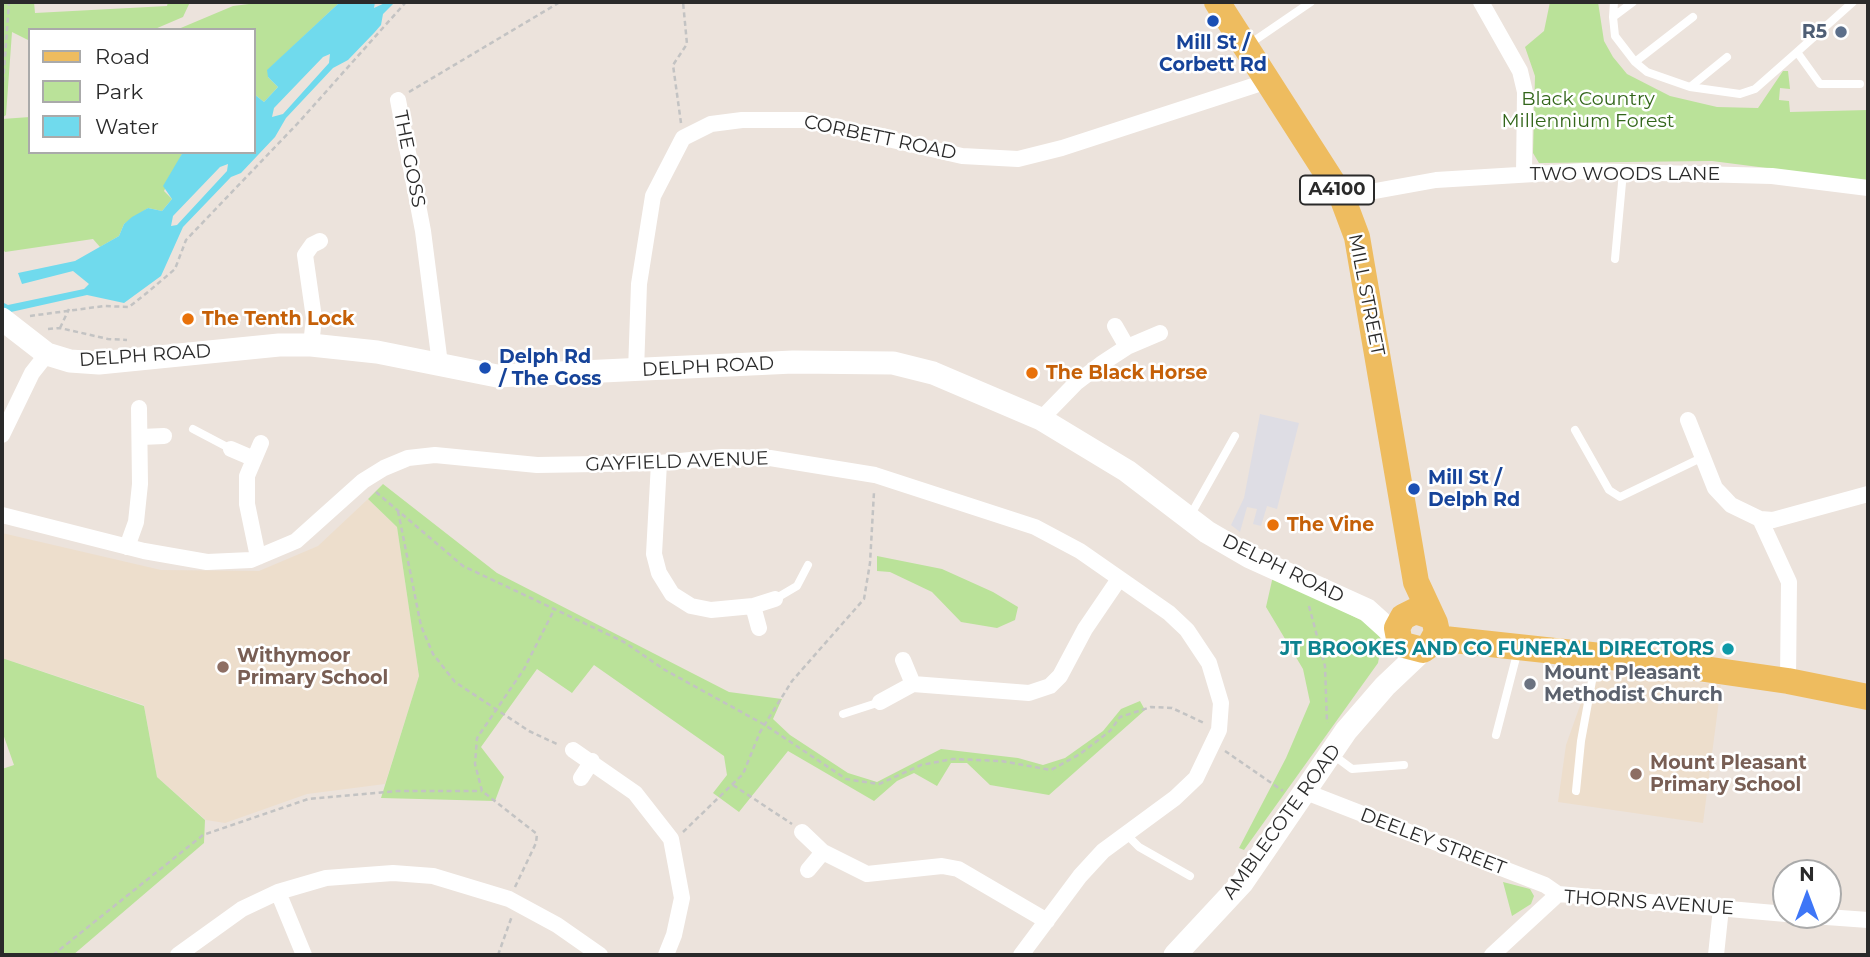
<!DOCTYPE html>
<style>
body{margin:0}
#map{position:relative;width:1870px;height:957px;overflow:hidden;background:#ece3dc;font-family:Montserrat,sans-serif}
canvas{display:block}
.frame{position:absolute;inset:0;border:4px solid #2a2a2a;pointer-events:none}
.legend{position:absolute;left:28px;top:28px;width:228px;height:126px;box-sizing:border-box;background:#fff;border:2px solid #aaa;margin:0;padding:9px 12px;list-style:none;font-size:21px;color:#2a2a2a}
.legend li{display:flex;align-items:center;gap:14px;height:35px}
.legend b{width:35px;border:2px solid #aaa}
.north{position:absolute;left:1772px;top:859px;width:70px;height:70px;box-sizing:border-box;background:#fff;border:2px solid #aaa;border-radius:50%;rotate:0deg;font-size:19px;font-weight:700;line-height:28px;text-align:center;color:#2a2a2a}
.north::after{content:'';display:block;margin:auto;width:24px;height:32px;background:#3e76f7;clip-path:polygon(50% 0,100% 100%,50% 72%,0 100%)}
</style>
<div id="map">
<canvas width="1870" height="957"></canvas>
<div class="frame"></div>
<ul class="legend">
<li><b style="height:9px;background:#eebc5f"></b>Road</li>
<li><b style="height:19px;background:#bae299"></b>Park</li>
<li><b style="height:19px;background:#70daed"></b>Water</li>
</ul>
<div class="north">N</div>
</div>
<script>
const g = document.querySelector('canvas').getContext('2d');
g.lineJoin = 'round';
function fill(path, color) { g.fillStyle = color; g.fill(path, 'evenodd'); }
const shape = rows => new Path2D(rows.map(r => 'M' + r).join(''));
function trace(path, color, width, dash) { g.strokeStyle = color; g.lineWidth = width; g.lineCap = dash ? 'butt' : 'round'; g.setLineDash(dash || []); g.stroke(path); }
function label(font, color, halo, rows, align = 'center') {
  g.font = font + ' Montserrat,sans-serif'; g.lineWidth = 5; g.setLineDash([]); g.textBaseline = 'middle'; g.strokeStyle = halo; g.fillStyle = color; for (const [text, x, y, turn = 0] of rows) {
    g.save(); g.translate(x, y); g.rotate((+turn || 0) * Math.PI / 180); g.textAlign = isNaN(turn) ? turn : align; if (halo) g.strokeText(text, 0, 0); g.fillText(text, 0, 0); g.restore();
  }
}
fill(shape([
 [1260,414,1299,423,1277,509,1267,506,1261,526,1253,524,1257,509,1247,507,1240,532,1231,525,1244,498]
]), '#dedde4');
fill(shape([
 [368,499,397,527,419,676,385,784,307,794,225,823,206,820,157,777,144,705,2,658,2,533,161,570,259,571,318,546],
 [1593,669,1721,685,1703,823,1558,802,1566,745]
]), '#eddecc');
fill(shape([
 [2,2,34,2,35,13,167,6,168,2,190,2,183,17,155,29,30,30,30,41,12,32,6,115,2,118],
 [265,2,340,2,268,70,268,77,278,87,264,102,254,94,254,30,176,30,233,6],
 [1550,2,1598,2,1604,41,1613,57,1627,74,1670,96,1717,107,1758,108,1783,71,1788,71,1790,89,1780,88,1779,100,1789,101,1790,112,1868,110,1868,181,1712,161,1539,163,1533,153,1535,76,1525,47,1544,31],
 [30,117,30,152,183,152,164,191,172,199,162,211,148,208,124,224,119,236,100,247,93,239,5,252,2,248,2,119],
 [383,484,497,573,729,692,782,699,773,719,790,735,848,773,877,782,941,749,1018,758,1043,765,1065,758,1103,731,1121,709,1140,701,1145,710,1049,795,990,785,967,763,951,763,937,786,914,773,897,781,874,801,788,751,739,812,713,793,727,775,724,756,594,665,572,693,537,669,481,747,504,777,495,801,381,798,419,676,397,527,368,499],
 [877,556,942,569,993,592,1018,607,1015,620,997,628,961,622,932,592,890,572,877,571],
 [1273,576,1373,626,1382,641,1378,663,1244,850,1239,848,1286,758,1310,702,1303,669,1266,607],
 [2,658,144,706,157,777,205,820,204,843,73,955,2,955,2,769,14,765,2,731],
 [1503,882,1530,889,1534,896,1531,904,1512,916]
]), '#bae299');
fill(shape([
 [340,2,375,2,374,8,387,2,395,2,383,14,381,25,374,33,348,60,333,68,286,118,275,137,241,173,231,177,183,227,161,276,124,303,87,295,11,312,2,317,2,302,8,305,84,289,89,284,73,271,22,284,18,273,75,261,119,236,124,224,132,217,148,208,162,211,172,199,163,186,183,152,254,152,254,94,264,102,278,87,268,77,267,70],
 [330,54,329,63,283,114,272,117,274,108,323,57],
 [228,164,227,171,177,225,171,226,173,216,220,167]
]), '#70daed');
trace(shape([
 [409,92,560,2],
 [2,99,9,2],
 [681,123,673,65,687,44,683,2],
 [30,316,104,306,129,307,148,292,175,269,186,240,299,122,406,2],
 [60,328,69,309],
 [48,329,60,328,108,339,127,340],
 [376,492,463,566,624,642,665,670,765,725,846,779,879,784,921,765,953,759,1001,761,1051,770,1080,754,1110,731,1120,717,1151,707,1172,708,1204,723],
 [398,511,421,626,433,654,455,682,529,731,559,745],
 [1309,606,1325,666,1327,723],
 [1225,751,1283,791],
 [733,785,792,824],
 [683,832,743,774,760,732,792,681,864,599,870,563,874,492],
 [515,887,536,843,537,834,482,791,475,764,477,738,524,669,555,608],
 [53,955,203,835,308,799,397,791,482,791],
 [498,955,512,916]
]), '#c3c3c3', 2.5, [5, 3.5]);
trace(shape([
 [1614,2,1613,17,1633,2],
 [1613,17,1615,36,1635,62,1693,17],
 [1248,45,1311,2],
 [1797,52,1853,2],
 [1635,62,1647,72,1690,87,1727,57],
 [1690,87,1740,94,1755,89,1797,52,1820,84,1860,84],
 [1615,259,1623,172],
 [193,429,231,449],
 [1575,430,1609,490,1620,497,1701,458],
 [1190,516,1235,436],
 [775,599,797,586,808,565],
 [843,714,880,702],
 [1496,735,1518,650],
 [1332,754,1352,769,1404,765],
 [1576,791,1581,741,1596,659],
 [1125,833,1139,847,1190,876]
]), '#fff', 8);
trace(shape([
 [1481,2,1520,71,1525,92,1524,174],
 [398,100,423,231,440,364],
 [1342,197,1436,180,1584,171,1772,176,1868,188],
 [1115,326,1127,347],
 [311,345,314,318,305,255,312,245,320,241],
 [636,371,639,284,653,196,683,138,711,124,742,120,805,120,962,156,1018,159,1062,148,1268,81],
 [1041,419,1076,383,1101,364,1127,347,1160,333],
 [1688,420,1715,488,1731,505,1760,519,1789,582,1788,681],
 [2,435,32,373,47,354],
 [141,437,164,436],
 [231,449,252,458],
 [659,463,654,554,659,573,672,594,691,606,711,610,753,606,775,599],
 [2,515,144,551,207,562,251,560,296,541,363,481,384,468,408,458,435,455,537,465,659,463,722,457,770,458,875,475,1035,527,1080,551,1169,613,1187,630,1209,663,1221,703,1219,730,1196,778,1175,798,1103,851,1080,876,1021,955],
 [1760,519,1773,520,1868,494],
 [127,547,136,522,140,484,139,408],
 [258,557,247,504,247,476,261,443],
 [753,606,759,628],
 [903,660,913,684],
 [880,702,913,684,1029,693,1050,686,1060,676,1085,629,1119,579],
 [573,750,635,793,671,839,682,898,674,935,666,955],
 [581,778,592,761],
 [1306,792,1545,885,1558,894],
 [802,832,823,852,867,874,942,866,958,869,1047,921],
 [808,870,823,852],
 [278,892,304,955],
 [1799,915,1868,920],
 [178,955,242,909,278,892,326,878,393,873,433,876,509,899,557,925,600,955],
 [1492,955,1558,894,1786,914],
 [1716,955,1721,908]
]), '#fff', 16);
trace(shape([
 [2,319,47,354,70,361,99,363,279,345,311,345,377,352,497,376,793,362,893,363,933,373,1041,419,1127,471,1207,532,1250,557,1367,610,1398,638],
 [1175,955,1242,883,1346,731,1385,686,1423,650]
]), '#fff', 23);
trace(shape([
 [1217,2,1342,197,1357,237,1416,582,1435,623,1437,632,1430,645,1423,650,1400,644,1397,628,1403,617,1415,611,1430,616],
 [1435,638,1656,662,1788,681,1868,697]
]), '#eebc5f', 26);
for (const [x, y, r, color] of [
 [1213,21,7,"#1a4fb4"],
 [1841,32,7,"#5c6f8a"],
 [188,319,7,"#e8710a"],
 [485,368,7,"#1a4fb4"],
 [1032,373,7,"#e8710a"],
 [1414,489,7,"#1a4fb4"],
 [1273,525,7,"#e8710a"],
 [1728,649,7,"#0f9aa8"],
 [223,667,7,"#8d6e63"],
 [1530,684,7,"#6b7280"],
 [1636,774,7,"#8d6e63"]
]) { const dot = new Path2D(); dot.arc(x, y, r, 0, 2 * Math.PI); g.fillStyle = color; g.fill(dot); trace(dot, '#fff', 2.5); }
for (const [x, y, w] of [
 [1337,190,74]
]) { const box = new Path2D(); box.roundRect(x - w / 2, y - 14.5, w, 29, 5); g.fillStyle = '#fff'; g.fill(box); trace(box, '#2a2a2a', 2); }
label('bold 18px', '#2a2a2a', null, [
 ["A4100",1337,190]
]);
label('bold 19px', '#4e5e75', '#fff', [
 ["R5",1827,32]
], 'right');
label('bold 19px', '#164399', '#fff', [
 ["Mill St /",1213,43,"center"],
 ["Corbett Rd",1213,65,"center"],
 ["Delph Rd",499,357],
 ["/ The Goss",499,379],
 ["Mill St /",1428,478],
 ["Delph Rd",1428,500]
], 'left');
label('19px', '#33661b', '#fff', [
 ["Black Country",1588,99],
 ["Millennium Forest",1588,121]
]);
label('19px', '#2a2a2a', '#fff', [
 ["CORBETT ROAD",880,138,12],
 ["THE GOSS",409,159,79],
 ["TWO WOODS LANE",1625,174],
 ["MILL STREET",1366,295,79],
 ["DELPH ROAD",145,356,-4],
 ["DELPH ROAD",708,367,-3],
 ["GAYFIELD AVENUE",677,462,-2],
 ["DELPH ROAD",1283,569,26],
 ["AMBLECOTE ROAD",1282,822,-54],
 ["DEELEY STREET",1433,842,21],
 ["THORNS AVENUE",1649,903,4]
]);
label('bold 19px', '#c56008', '#fff', [
 ["The Tenth Lock",202,319],
 ["The Black Horse",1046,373],
 ["The Vine",1287,525]
], 'left');
label('bold 19px', '#0d838f', '#fff', [
 ["JT BROOKES AND CO FUNERAL DIRECTORS",1714,649]
], 'right');
label('bold 19px', '#785e54', '#fff', [
 ["Withymoor",237,656],
 ["Primary School",237,678],
 ["Mount Pleasant",1650,763],
 ["Primary School",1650,785]
], 'left');
label('bold 19px', '#5b616d', '#fff', [
 ["Mount Pleasant",1544,673],
 ["Methodist Church",1544,695]
], 'left');
</script>
